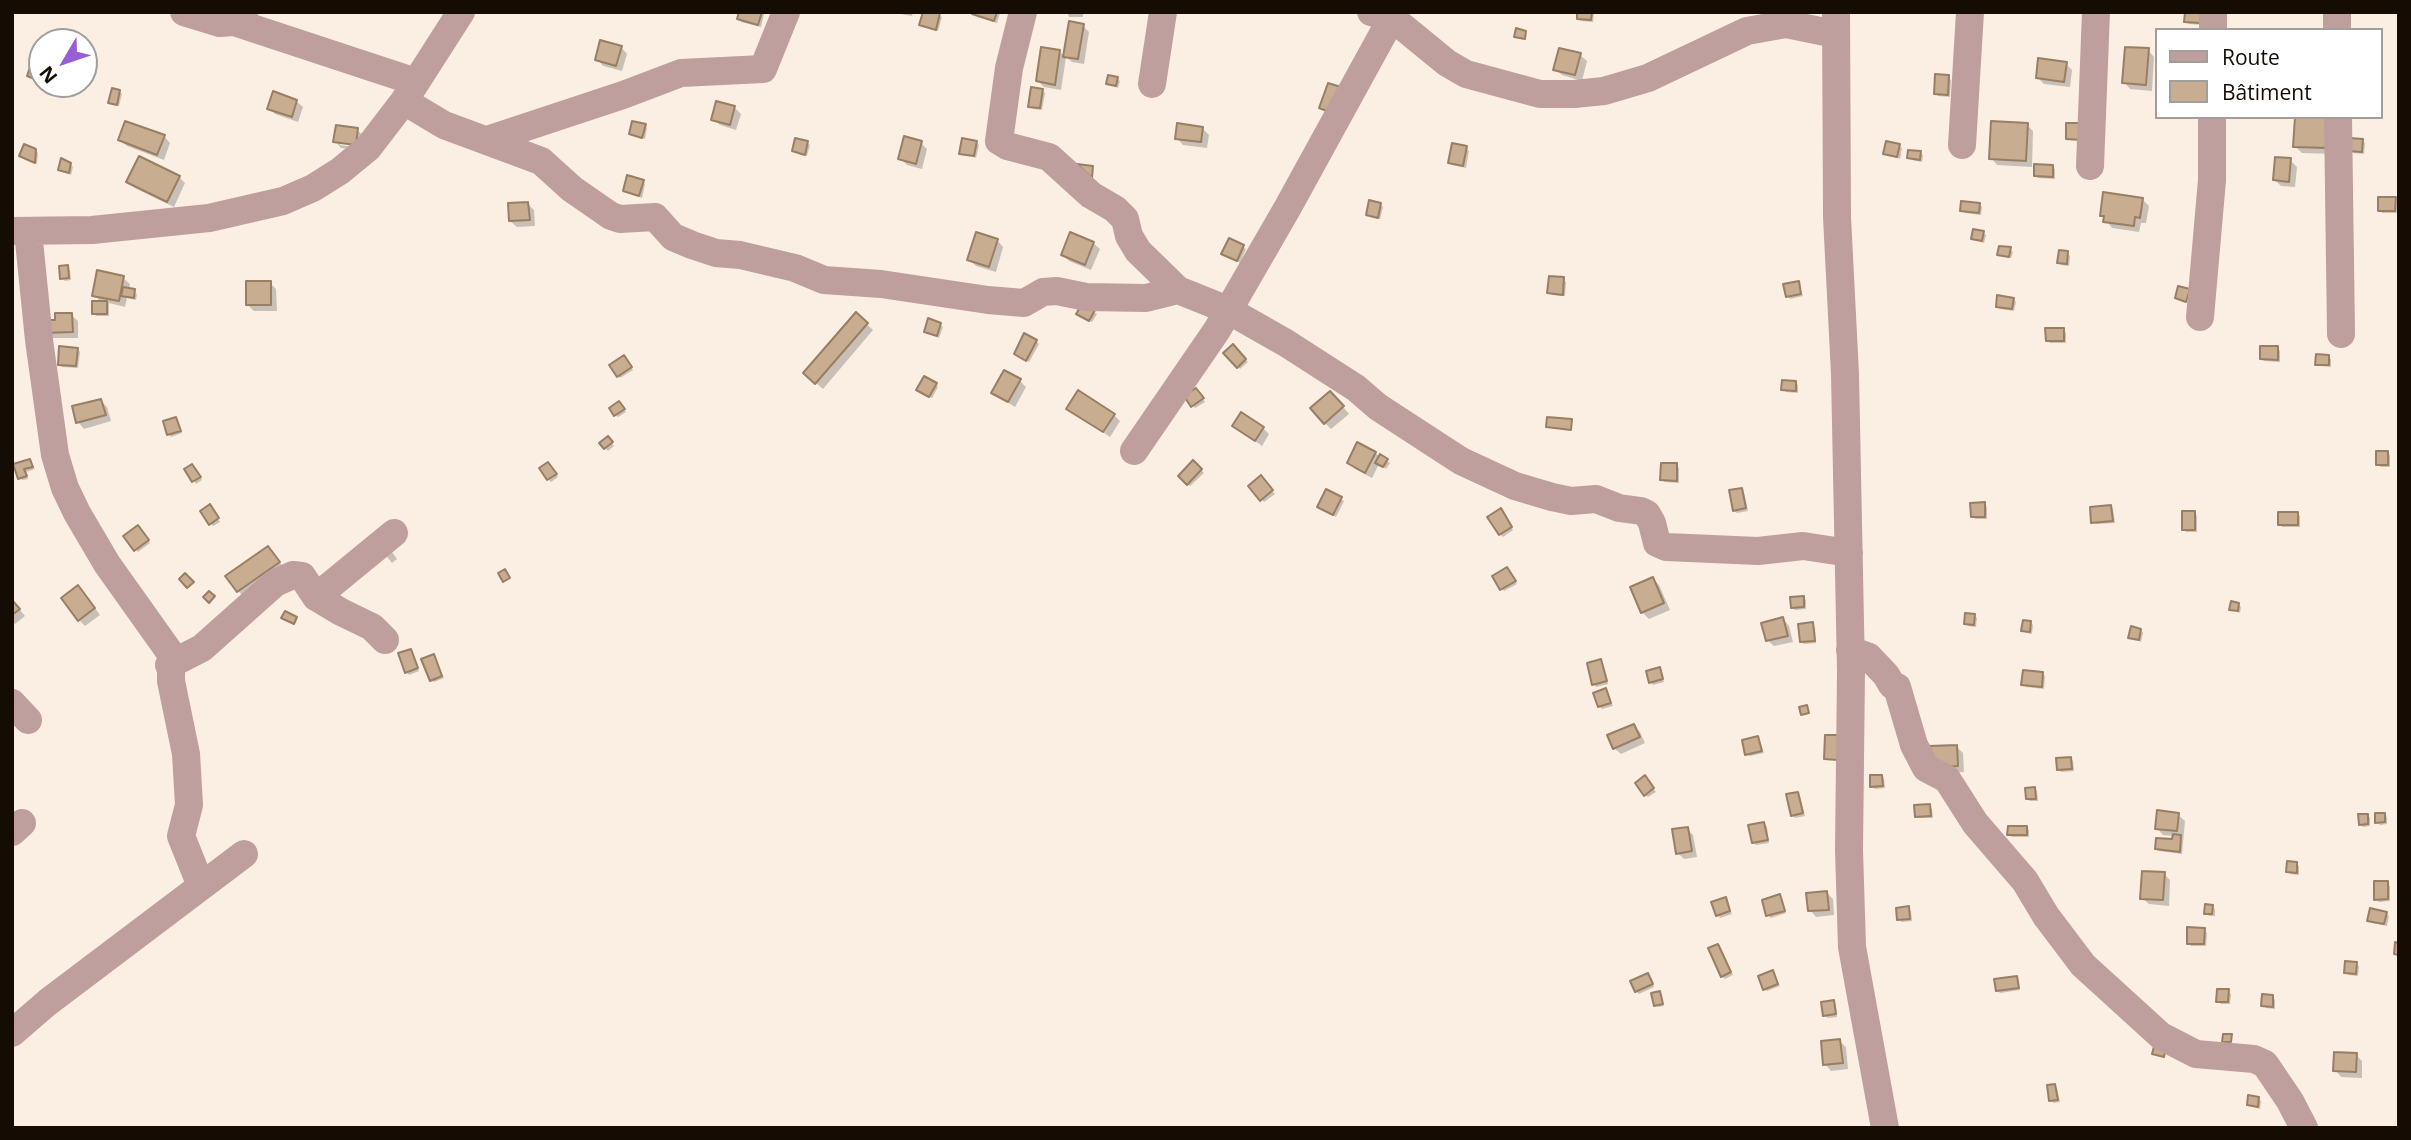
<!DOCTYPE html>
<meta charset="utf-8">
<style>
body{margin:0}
#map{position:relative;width:2411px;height:1140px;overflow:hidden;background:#fbefe4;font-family:"Open Sans",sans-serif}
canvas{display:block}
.frame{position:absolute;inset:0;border:14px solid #150c04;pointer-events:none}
.legend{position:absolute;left:2155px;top:28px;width:228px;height:91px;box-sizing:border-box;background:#fff;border:2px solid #a19e9b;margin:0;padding:9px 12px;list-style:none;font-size:21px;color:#150c04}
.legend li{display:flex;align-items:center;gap:14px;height:35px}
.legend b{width:35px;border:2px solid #a19e9b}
.north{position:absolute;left:28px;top:28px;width:70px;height:70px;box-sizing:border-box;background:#fff;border:2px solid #a19e9b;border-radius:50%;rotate:231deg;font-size:19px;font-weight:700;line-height:28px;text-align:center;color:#150c04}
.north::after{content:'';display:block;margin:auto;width:24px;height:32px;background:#975ed6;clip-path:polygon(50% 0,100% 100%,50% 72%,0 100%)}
</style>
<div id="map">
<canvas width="2411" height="1140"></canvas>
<div class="frame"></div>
<ul class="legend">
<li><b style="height:9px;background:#be9f9d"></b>Route</li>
<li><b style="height:19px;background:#c8ad91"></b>Bâtiment</li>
</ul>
<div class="north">N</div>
</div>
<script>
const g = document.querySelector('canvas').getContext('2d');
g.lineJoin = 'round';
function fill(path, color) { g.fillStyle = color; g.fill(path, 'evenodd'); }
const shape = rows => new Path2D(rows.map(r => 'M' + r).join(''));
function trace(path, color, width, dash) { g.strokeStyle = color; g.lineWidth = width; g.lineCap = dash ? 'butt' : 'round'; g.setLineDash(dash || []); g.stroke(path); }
fill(shape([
 [740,12,762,12,764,14,761,27,741,22,739,19],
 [890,12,913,12,912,16],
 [925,12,932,12,942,17,938,31,921,24],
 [975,12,1000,13,997,23,977,17],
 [1067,12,1083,12,1083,17,1069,17],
 [1579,12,1594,12,1593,22,1581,21,1579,19],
 [2186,12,2203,25,2189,24,2186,22],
 [1070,23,1083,26,1089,32,1084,64,1072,62,1066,57,1061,90,1044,87,1038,81,1060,52,1065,57],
 [621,47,627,54,622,71,603,66,597,59],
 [2148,50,2154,57,2152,91,2130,89,2124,82],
 [1580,55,1587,61,1582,81,1562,75,1555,69],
 [2066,64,2072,70,2070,87,2044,84,2038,78],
 [42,70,42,84,74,84,78,87,74,97,35,82,29,76],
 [1948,77,1951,80,1950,97,1938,96,1936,93],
 [1117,79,1120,81,1118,88,1108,84],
 [119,91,122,94,119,106,110,102],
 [1042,91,1045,93,1042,110,1033,109,1030,106],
 [296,101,303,107,298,122,275,114,269,108],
 [734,107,741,114,736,130,720,125,713,119],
 [2297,117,2334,154,2302,153,2295,146],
 [2027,125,2033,131,2032,167,1997,165,1991,158],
 [645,126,647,128,645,139,630,133],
 [1202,128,1209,135,1207,148,1183,145,1177,138],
 [357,130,364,136,362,144,340,141,340,145,362,148,361,151,341,148,335,141],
 [164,136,170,143,164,160,127,146,120,140],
 [2362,141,2365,143,2364,154,2353,153,2351,151],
 [976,142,979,145,976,158,961,153],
 [807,143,810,145,807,156,794,151],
 [921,143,927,149,922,169,907,165,900,158],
 [1899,146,1902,148,1900,159,1885,154],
 [1466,148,1469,151,1466,168,1453,165,1450,163],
 [35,150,38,153,37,164,21,156],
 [1920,153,1923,155,1922,162,1912,160,1909,158],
 [2290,160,2297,167,2295,187,2281,186,2275,180],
 [70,164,73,167,71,175,60,170],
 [2052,167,2055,169,2055,179,2038,178,2035,175],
 [179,177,185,183,174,207,135,188,128,182],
 [643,181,645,184,642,198,625,191],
 [2142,199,2149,206,2146,223,2141,223,2139,232,2112,228,2102,215],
 [2395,199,2398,202,2397,213,2382,213,2380,210],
 [528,204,534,210,535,226,517,227,510,221],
 [1380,204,1383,207,1380,219,1370,217,1368,215],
 [1979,205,1982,207,1981,215,1965,213,1962,210],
 [1983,233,1986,235,1984,243,1973,239],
 [997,240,1003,247,996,272,976,266,969,259],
 [1093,243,1100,249,1091,270,1069,261,1063,255],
 [1243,247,1246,249,1240,263,1224,254],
 [2010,249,2013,252,2011,258,1999,254],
 [2067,253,2070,256,2069,266,2061,265,2059,262],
 [67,267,70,270,71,280,65,281,62,278],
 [123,278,130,284,129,290,137,294,136,300,127,298,125,307,109,303,109,316,96,316,94,313,102,303,94,295],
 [1563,279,1566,282,1565,296,1552,295,1549,292],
 [1798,282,1803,296,1790,299,1788,296],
 [270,283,276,289,277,311,254,311,248,305],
 [2013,299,2016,302,2014,311,2000,309,1998,307],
 [1094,312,1097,314,1092,322,1081,316],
 [856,314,873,330,823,389,805,373],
 [71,315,78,321,78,338,52,338,45,332,57,322],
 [940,325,943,327,939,338,926,331],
 [2063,330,2066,333,2066,343,2050,343,2047,340],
 [1036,341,1039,344,1029,362,1019,356],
 [1233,347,1248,362,1240,369,1226,353],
 [2277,348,2280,351,2280,362,2264,361,2262,359],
 [77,349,80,352,78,368,62,367,59,364],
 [2328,357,2331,359,2331,367,2320,366,2317,364],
 [627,360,633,370,620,378,618,376],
 [1020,381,1026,387,1015,407,993,393],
 [1795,383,1798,385,1798,393,1786,392,1783,389],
 [936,384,938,387,932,398,921,392],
 [1199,392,1205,402,1195,408,1186,397],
 [1336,399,1349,414,1331,429,1325,423],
 [101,401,107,407,111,421,84,429,78,422],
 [621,406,626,412,618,417,615,415],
 [1069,409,1114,415,1120,421,1110,437],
 [176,419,182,433,171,437,169,434],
 [1234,426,1263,428,1269,434,1262,446],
 [608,438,614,446,608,451,601,443],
 [1375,453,1390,463,1386,469,1379,464,1372,478,1355,469,1349,463],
 [2387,453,2390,455,2390,467,2381,467,2378,464],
 [30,461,35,469,26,472,28,479,22,480,15,465],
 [1193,462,1204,473,1190,486,1180,476],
 [1677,465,1679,468,1679,483,1665,482,1662,480],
 [551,466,558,477,551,482,548,479],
 [195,468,202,480,196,484,187,469],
 [1261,477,1275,494,1264,502,1250,486],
 [1742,490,1744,493,1748,511,1737,513,1734,510],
 [1327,491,1344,501,1336,517,1319,507],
 [1984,504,1987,507,1987,519,1975,519,1973,516],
 [2111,506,2113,509,2115,523,2096,524,2093,522],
 [212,509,220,522,213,526,211,524],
 [1503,513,1513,530,1503,537,1500,534],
 [2195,513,2197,516,2197,532,2186,532,2184,529],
 [2297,513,2300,516,2300,527,2282,527,2280,524],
 [141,530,150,543,138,552,126,537],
 [268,548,285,569,244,598,228,577],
 [392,552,397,559,392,563,384,553],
 [1510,572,1517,584,1504,591,1501,589],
 [1653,579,1659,585,1670,610,1649,619,1642,612],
 [85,594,100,615,85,626,79,620],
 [1803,597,1806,600,1806,609,1795,610,1792,607],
 [12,600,25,616,15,624,12,621],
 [2238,604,2241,607,2240,613,2231,609],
 [1975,616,1977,618,1976,627,1968,626,1965,623],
 [1783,619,1789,626,1793,642,1774,646,1767,640],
 [2030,622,2033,625,2032,634,2026,633,2023,630],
 [1812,624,1815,627,1816,643,1804,644,1801,642],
 [2141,630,2143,633,2141,642,2130,637],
 [410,651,419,671,409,675,407,672],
 [434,656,444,678,434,682,431,680],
 [1601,661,1608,684,1596,687,1594,684],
 [1659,669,1664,682,1653,685,1651,682],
 [2042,673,2045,676,2044,689,2026,687,2023,684],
 [1606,690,1613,706,1602,709,1599,706],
 [1634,726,1640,732,1645,743,1621,754,1614,748],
 [1758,738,1764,753,1750,756,1747,754],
 [1956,746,1963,753,1964,772,1939,773],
 [2071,759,2073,761,2074,771,2061,772,2059,769],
 [1881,776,1884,779,1885,788,1875,789,1872,786],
 [1647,780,1656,792,1648,797,1645,795],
 [2034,788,2037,791,2038,801,2030,801,2027,799],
 [1798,794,1800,796,1805,816,1795,818,1792,815],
 [1930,806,1932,809,1933,818,1920,818,1917,816],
 [2178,815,2185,821,2182,854,2159,851,2157,849,2174,841,2175,836,2163,835,2157,828],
 [2367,815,2370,818,2370,826,2363,827,2360,824],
 [2384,815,2387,817,2387,824,2380,825,2377,822],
 [1764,824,1767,827,1769,843,1756,845,1753,842],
 [2026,827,2029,830,2029,837,2012,837,2009,834],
 [1687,829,1693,835,1697,857,1684,859,1678,853],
 [2297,864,2299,866,2299,875,2290,874,2288,871],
 [2164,874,2170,880,2169,906,2149,904,2142,898],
 [2387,883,2390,886,2390,901,2379,902,2376,899],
 [1827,893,1833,899,1834,915,1816,917,1810,910],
 [1779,896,1786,913,1771,918,1768,915],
 [1725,899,1732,914,1720,918,1718,915],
 [2213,907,2215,909,2215,916,2209,916,2206,913],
 [1908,908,1911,911,1912,921,1902,922,1899,920],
 [2386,913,2389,916,2387,926,2372,923,2369,921],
 [2204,930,2207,933,2206,946,2191,946,2188,943],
 [1720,949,1733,975,1725,979,1722,976],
 [2356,964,2359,966,2358,976,2349,975,2346,972],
 [1773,972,1780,986,1767,991,1765,989],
 [1650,978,1654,987,1639,994,1636,991],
 [2016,978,2020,990,2000,993,1998,991],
 [2228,991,2231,994,2230,1004,2221,1004,2218,1001],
 [1659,993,1664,1006,1658,1007,1656,1005],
 [2273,997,2275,1000,2275,1009,2266,1008,2263,1005],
 [1833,1002,1836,1005,1837,1017,1828,1018,1825,1016],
 [1839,1041,1846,1047,1848,1069,1831,1071,1825,1064],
 [2356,1055,2362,1061,2362,1078,2341,1077,2335,1070],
 [2055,1086,2057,1088,2060,1102,2054,1103,2051,1101],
 [2258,1098,2261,1101,2260,1109,2249,1105]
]), '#0003');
const building = shape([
 [739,12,762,12,758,25,737,19,739,12],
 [923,12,940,13,936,30,919,25,923,12],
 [973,12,997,12,994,21,972,14,973,12],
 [1577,12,1592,12,1591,20,1577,19,1577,12],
 [2185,12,2202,12,2201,23,2184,22,2185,12],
 [1069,21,1084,24,1078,59,1063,57,1069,21],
 [1516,28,1526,31,1525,39,1514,37,1516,28],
 [600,40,622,46,616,66,595,60,600,40],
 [1041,47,1060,50,1055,85,1036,81,1041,47],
 [2125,47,2149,48,2146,85,2122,83,2125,47],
 [1559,48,1581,53,1575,75,1553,70,1559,48],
 [2038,58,2067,62,2064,82,2036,78,2038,58],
 [31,64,42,68,42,82,27,76,31,64],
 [1935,74,1949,75,1948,95,1934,94,1935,74],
 [1108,75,1118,77,1116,86,1106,84,1108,75],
 [1328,83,1341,87,1332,113,1319,108,1328,83],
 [47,84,71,84,68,92,47,84],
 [1031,87,1043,89,1040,108,1028,107,1031,87],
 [112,88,120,90,117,105,108,103,112,88],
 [273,91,297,100,292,117,267,109,273,91],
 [716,101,735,106,730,125,711,120,716,101],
 [2295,117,2329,117,2328,148,2293,147,2295,117],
 [125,121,165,135,157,155,118,140,125,121],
 [632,121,646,124,642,138,629,134,632,121],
 [1991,121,2028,123,2026,161,1989,159,1991,121],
 [1177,123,1203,127,1201,142,1175,139,1177,123],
 [2066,123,2082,123,2081,140,2066,139,2066,123],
 [336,125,358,128,356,145,333,142,336,125],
 [904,136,922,141,916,164,898,159,904,136],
 [795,138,808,141,805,155,792,151,795,138],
 [962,138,977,141,974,156,959,154,962,138],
 [2350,138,2363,139,2362,152,2349,151,2350,138],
 [1886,141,1900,144,1897,157,1883,154,1886,141],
 [1452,143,1467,146,1463,166,1448,163,1452,143],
 [24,144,36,149,35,163,19,156,24,144],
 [1908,150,1921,151,1920,160,1907,158,1908,150],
 [139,156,180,176,167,202,126,182,139,156],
 [2275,157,2291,158,2289,182,2273,180,2275,157],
 [61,158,71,163,69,173,58,170,61,158],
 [1077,164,1093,166,1092,178,1077,164],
 [2034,164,2053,165,2053,177,2034,176,2034,164],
 [627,175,644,180,639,196,623,191,627,175],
 [2103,192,2143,198,2140,218,2135,217,2134,226,2103,222,2104,216,2100,216,2103,192],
 [2378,197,2396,197,2395,211,2378,211,2378,197],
 [1369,200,1381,203,1378,218,1366,215,1369,200],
 [1961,201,1980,203,1979,213,1960,211,1961,201],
 [528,202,530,220,509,221,508,203,528,202],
 [1973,229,1984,231,1982,241,1971,239,1973,229],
 [976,232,998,239,989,267,967,260,976,232],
 [1070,232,1094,242,1085,265,1061,255,1070,232],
 [1229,238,1244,245,1237,261,1221,254,1229,238],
 [1999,246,2011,247,2009,257,1997,255,1999,246],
 [2059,250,2068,251,2067,264,2057,263,2059,250],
 [68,265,69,278,60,279,59,266,68,265],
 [97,270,124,276,119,301,92,296,97,270],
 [1549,276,1564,277,1563,295,1547,293,1549,276],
 [246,281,271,281,271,305,246,305,246,281],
 [1799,281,1801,294,1786,297,1783,284,1799,281],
 [2178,286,2190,289,2186,302,2175,298,2178,286],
 [123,287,135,289,134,298,121,296,123,287],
 [1997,295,2014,298,2012,309,1996,307,1997,295],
 [92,301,107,301,107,314,92,314,92,301],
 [1082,304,1095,310,1089,321,1076,314,1082,304],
 [856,312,868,323,815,384,803,373,856,312],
 [55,313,72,313,73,332,43,333,43,320,55,320,55,313],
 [928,318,941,323,937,336,924,332,928,318],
 [2045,328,2064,328,2064,341,2046,341,2045,328],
 [1024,333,1037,340,1026,361,1014,354,1024,333],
 [1233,344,1246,359,1237,368,1223,353,1233,344],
 [59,346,78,348,76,366,58,365,59,346],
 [2260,346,2278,346,2278,360,2260,359,2260,346],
 [2316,354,2329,355,2329,365,2315,365,2316,354],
 [624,355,632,367,617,377,609,365,624,355],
 [1004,370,1021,379,1008,402,991,393,1004,370],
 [924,376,937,383,929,397,916,390,924,376],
 [1782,380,1796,381,1796,391,1781,390,1782,380],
 [1196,388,1204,398,1191,407,1184,396,1196,388],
 [1078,390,1115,414,1103,432,1066,409,1078,390],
 [1330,391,1344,406,1324,424,1310,408,1330,391],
 [101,399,106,415,76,423,72,406,101,399],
 [619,401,625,409,614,416,609,408,619,401],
 [1241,412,1264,427,1255,441,1232,426,1241,412],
 [176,417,181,431,167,435,163,421,176,417],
 [1547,417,1572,419,1571,430,1546,427,1547,417],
 [608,436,613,442,604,449,599,443,608,436],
 [1357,442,1376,452,1365,473,1347,463,1357,442],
 [2376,451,2388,451,2388,465,2376,465,2376,451],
 [1380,454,1388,459,1383,467,1375,463,1380,454],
 [30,459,33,467,24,469,27,476,18,479,13,464,30,459],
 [1193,460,1202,469,1187,485,1178,476,1193,460],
 [548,462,557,474,547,480,539,468,548,462],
 [1661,463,1677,463,1677,481,1660,480,1661,463],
 [192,464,201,477,192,482,184,469,192,464],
 [1261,475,1273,490,1260,501,1248,486,1261,475],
 [1742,488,1746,508,1733,511,1729,490,1742,488],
 [1326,489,1342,497,1333,515,1317,507,1326,489],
 [1985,502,1985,517,1971,517,1970,503,1985,502],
 [210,504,219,518,209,525,200,511,210,504],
 [2111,505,2113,521,2091,523,2090,507,2111,505],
 [1501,508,1512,527,1499,535,1487,517,1501,508],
 [2182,511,2195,511,2195,530,2182,530,2182,511],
 [2278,512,2298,512,2298,525,2278,525,2278,512],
 [138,525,149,540,134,551,123,536,138,525],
 [268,546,280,562,237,592,225,576,268,546],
 [1507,567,1516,581,1500,590,1492,576,1507,567],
 [505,569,510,578,503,582,498,573,505,569],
 [185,573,194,582,187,588,179,579,185,573],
 [1653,577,1664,603,1641,613,1630,587,1653,577],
 [78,585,95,608,78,621,61,598,78,585],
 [209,591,215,596,209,603,203,597,209,591],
 [1804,596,1804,607,1791,608,1790,597,1804,596],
 [12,600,20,609,12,615,12,600],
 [2231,601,2239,603,2238,611,2229,610,2231,601],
 [285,611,297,617,294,624,281,618,285,611],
 [1965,613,1975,614,1974,625,1964,624,1965,613],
 [1783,617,1788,636,1766,641,1761,623,1783,617],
 [2023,620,2031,621,2030,632,2021,631,2023,620],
 [1813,622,1815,641,1800,642,1798,624,1813,622],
 [2131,626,2141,629,2139,640,2128,638,2131,626],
 [411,649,418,668,405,673,398,653,411,649],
 [434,654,442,676,430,681,421,659,434,654],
 [1601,659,1607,681,1592,685,1587,663,1601,659],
 [1660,667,1663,679,1649,683,1646,671,1660,667],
 [2023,670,2043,672,2042,687,2021,685,2023,670],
 [1606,688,1611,703,1598,707,1593,693,1606,688],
 [1807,705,1809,713,1801,715,1799,707,1807,705],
 [1634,724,1640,737,1613,749,1607,735,1634,724],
 [1825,735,1838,735,1838,760,1824,759,1825,735],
 [1758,736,1762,751,1745,755,1742,740,1758,736],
 [1957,745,1958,766,1931,768,1929,746,1957,745],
 [2071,757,2072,769,2057,770,2056,758,2071,757],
 [1645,775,1654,788,1644,796,1635,783,1645,775],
 [1870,775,1882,775,1883,786,1870,787,1870,775],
 [2035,787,2036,799,2026,799,2025,788,2035,787],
 [1798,792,1803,813,1791,816,1786,794,1798,792],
 [1930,804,1931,816,1915,817,1914,805,1930,804],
 [2157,810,2179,813,2177,831,2155,829,2157,810],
 [2375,813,2385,813,2385,822,2375,823,2375,813],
 [2358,814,2368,814,2368,824,2359,825,2358,814],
 [1764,822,1768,840,1752,843,1748,825,1764,822],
 [2008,826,2027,826,2027,835,2007,835,2008,826],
 [1688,827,1692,851,1676,854,1672,829,1688,827],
 [2173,834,2181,835,2180,852,2155,849,2156,838,2172,839,2173,834],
 [2287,861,2297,862,2297,873,2286,872,2287,861],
 [2142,871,2165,872,2163,900,2140,899,2142,871],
 [2374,881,2388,881,2388,899,2374,900,2374,881],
 [1827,891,1829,910,1808,911,1806,893,1827,891],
 [1780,894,1785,911,1766,916,1762,900,1780,894],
 [1726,897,1730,911,1716,916,1711,902,1726,897],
 [2205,904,2213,905,2212,914,2204,914,2205,904],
 [1909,906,1910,919,1897,920,1896,908,1909,906],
 [2370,908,2387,912,2384,924,2367,921,2370,908],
 [2187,927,2205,928,2204,944,2187,944,2187,927],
 [2395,942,2399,943,2399,955,2394,954,2395,942],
 [1718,944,1731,972,1721,977,1708,948,1718,944],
 [2345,961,2357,962,2356,974,2344,973,2345,961],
 [1773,970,1778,984,1763,990,1758,976,1773,970],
 [1648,973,1653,984,1635,992,1630,981,1648,973],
 [2017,976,2019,988,1996,991,1994,979,2017,976],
 [2217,989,2229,989,2228,1002,2216,1002,2217,989],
 [1660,991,1663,1004,1654,1006,1651,993,1660,991],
 [2262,994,2273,995,2273,1007,2261,1006,2262,994],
 [1834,1000,1836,1014,1823,1016,1821,1002,1834,1000],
 [2223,1034,2232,1034,2231,1042,2222,1042,2223,1034],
 [1840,1039,1843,1063,1823,1065,1821,1041,1840,1039],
 [2156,1039,2167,1041,2164,1057,2152,1054,2156,1039],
 [2334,1052,2357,1053,2356,1072,2333,1071,2334,1052],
 [2055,1084,2058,1100,2049,1101,2047,1085,2055,1084],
 [2248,1095,2259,1097,2258,1107,2247,1105,2248,1095]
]);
fill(building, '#c8ad91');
trace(building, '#987e63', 2);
trace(shape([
 [184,12,220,23,234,22,244,12],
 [1023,12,1009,68,999,141,1007,146,1049,157,1091,195,1115,209,1125,219,1129,236,1138,251,1178,290,1228,310,1286,343,1356,388,1378,407,1461,461,1515,486,1552,497,1571,501,1596,499,1619,508,1641,511,1647,514,1652,523,1657,543,1666,547,1758,551,1803,546,1849,553],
 [1371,12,1392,18,1447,63,1466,74,1540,94,1574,94,1604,91,1648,78,1747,31,1786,24,1835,34],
 [1836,12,1837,217,1845,374,1851,671,1849,850,1852,947,1885,1128],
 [2337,12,2337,30],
 [234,22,416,82],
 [2213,30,2213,12],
 [1152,84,1163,12],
 [404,101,444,125,541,161,572,189,611,216,620,219,655,217,673,237,692,245,716,253,740,255,795,268,824,280,881,284,988,300,1024,303,1043,292,1057,291,1086,297,1146,298,1178,290],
 [2338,117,2341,334],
 [487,140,623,95,681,73,763,69,786,12],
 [1962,145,1970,12],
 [2090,166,2096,12],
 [12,231,92,230,209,218,283,201,313,188,340,171,368,148,404,101,461,12],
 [28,231,39,340,55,455,65,488,77,513,107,564,171,654,171,681,186,754,189,805,181,836,201,886],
 [2200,317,2212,180,2212,117],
 [1134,451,1217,330,1288,207,1395,12],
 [316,597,394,533],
 [1850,650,1869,657,1886,675,1892,685,1897,687,1914,745,1926,768,1947,779,1975,823,2025,881,2046,916,2083,965,2161,1036,2196,1054,2254,1059,2265,1064,2290,1101,2304,1128],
 [169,665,202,648,275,583,293,575,302,576,316,597,341,612,372,627,385,640],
 [12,703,28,720],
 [12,832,22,823],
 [12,1033,48,1002,244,854]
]), '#be9f9d', 28);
</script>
